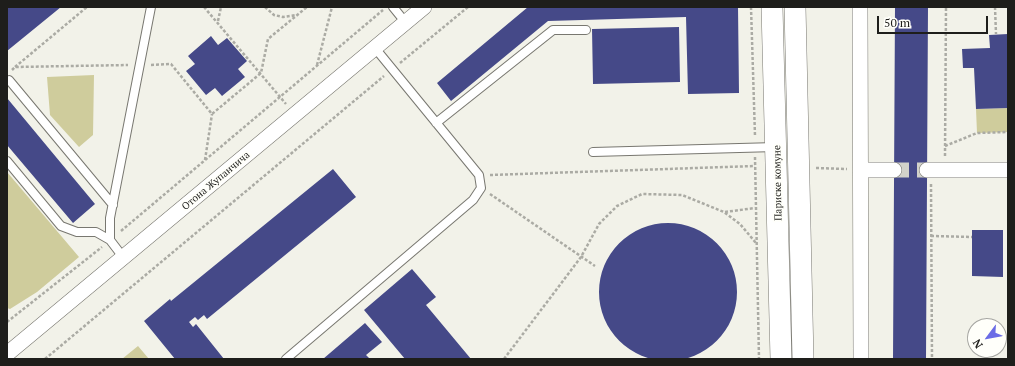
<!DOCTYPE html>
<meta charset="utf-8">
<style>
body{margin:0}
#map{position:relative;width:1015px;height:366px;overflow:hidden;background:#f2f2e9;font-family:"PT Serif",serif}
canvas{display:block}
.frame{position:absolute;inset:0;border:8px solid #1e1e1b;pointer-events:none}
.north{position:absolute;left:967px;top:318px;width:40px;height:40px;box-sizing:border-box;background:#fffffa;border:1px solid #a5a5a1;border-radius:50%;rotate:238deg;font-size:11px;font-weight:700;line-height:16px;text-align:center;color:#1e1e1b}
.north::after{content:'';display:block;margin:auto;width:14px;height:18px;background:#6b6ce6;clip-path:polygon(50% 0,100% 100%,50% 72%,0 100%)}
.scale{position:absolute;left:877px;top:16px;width:111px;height:18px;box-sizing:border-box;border:2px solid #1e1e1b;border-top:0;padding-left:5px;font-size:12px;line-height:14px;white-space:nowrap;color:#1e1e1b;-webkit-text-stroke:3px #fffffa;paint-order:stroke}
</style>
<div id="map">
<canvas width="1015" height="366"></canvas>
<div class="frame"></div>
<div class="north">N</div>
<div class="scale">50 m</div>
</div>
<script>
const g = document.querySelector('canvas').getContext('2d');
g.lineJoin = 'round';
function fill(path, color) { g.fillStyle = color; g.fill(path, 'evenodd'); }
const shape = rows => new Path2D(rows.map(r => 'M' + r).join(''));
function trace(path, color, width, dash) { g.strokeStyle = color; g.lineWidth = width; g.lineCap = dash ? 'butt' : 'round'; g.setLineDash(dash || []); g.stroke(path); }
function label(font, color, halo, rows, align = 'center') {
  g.font = font + ' "PT Serif",serif'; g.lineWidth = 4; g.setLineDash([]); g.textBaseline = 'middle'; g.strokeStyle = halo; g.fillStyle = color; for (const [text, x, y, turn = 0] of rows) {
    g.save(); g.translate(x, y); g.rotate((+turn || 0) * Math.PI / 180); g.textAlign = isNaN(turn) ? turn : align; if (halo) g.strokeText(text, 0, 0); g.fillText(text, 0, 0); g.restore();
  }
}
fill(shape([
 [94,75,93,135,79,147,50,115,47,77],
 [1008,108,1008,132,977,133,976,109],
 [7,172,79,257,37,292,10,309,7,308],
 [138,346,149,359,122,359]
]), '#cfcc9c');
fill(shape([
 [7,7,61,7,7,51],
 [528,7,738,7,739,93,688,94,686,17,548,21,451,101,437,83],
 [895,7,928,7,926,359,893,359],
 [679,27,680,82,593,84,592,29],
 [1008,34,1008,108,976,109,974,68,963,68,962,49,990,48,989,35],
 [211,36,218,45,227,38,247,61,238,69,245,77,222,96,215,88,206,95,186,71,195,64,188,56],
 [7,98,95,204,73,223,7,145],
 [333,169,356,197,207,319,204,315,198,320,195,317,189,322,193,327,196,324,224,359,175,359,144,321,170,299,171,301],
 '599 292a69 69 0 1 1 138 0a69 69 0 1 1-138 0Z',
 [972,230,1003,230,1003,277,972,276],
 [412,269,436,297,426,305,471,359,405,359,364,310],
 [365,323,382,342,366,355,370,359,323,359]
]), '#454988');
trace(shape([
 [894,170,927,170]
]), '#d2d2ca', 15, [15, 8]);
const lane = shape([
 [393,7,406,23],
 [7,81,9,80,113,205],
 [436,123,553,30,586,30],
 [593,152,776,147],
 [7,161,61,226,77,232,96,232,110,240],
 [123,257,110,240,110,218,151,7],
 [286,359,473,200,481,188,479,175,375,48]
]);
const street = shape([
 [860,7,861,359],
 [861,170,894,170],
 [927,170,1008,170],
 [7,354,424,7]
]);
const secondary = shape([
 [772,7,781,359],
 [795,7,803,359]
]);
trace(lane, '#787770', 10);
trace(street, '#787770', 16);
trace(secondary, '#787770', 22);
trace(shape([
 [204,7,286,104],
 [265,7,274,15,283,17,297,15],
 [751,7,755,136],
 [995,7,996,34],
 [218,21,221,7],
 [400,63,468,7],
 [151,65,171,64,212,114,261,73,268,39,307,7],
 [317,65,332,7],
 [15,67,87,7],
 [12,70,15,67,128,65],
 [945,146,977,133,1008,132],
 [945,156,946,7],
 [755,157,759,359],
 [205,160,212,114],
 [816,168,847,169],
 [490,175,755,166],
 [931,184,932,359],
 [490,194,595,266],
 [725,212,755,208],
 [121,231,383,10],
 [931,236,972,237],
 [7,322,102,247],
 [45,359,384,76],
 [504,359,581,257,599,224,617,206,642,194,682,195,724,212,740,224,756,243]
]), '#ababa4', 2.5, [3, 2]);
trace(lane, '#fff', 8);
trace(street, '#fff', 15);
trace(secondary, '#fff', 21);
label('10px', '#1e1e1b', '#fffffa', [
 ["Отона Жупанчича",216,181,-40],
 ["Париске комуне",778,183,-91]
]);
</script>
